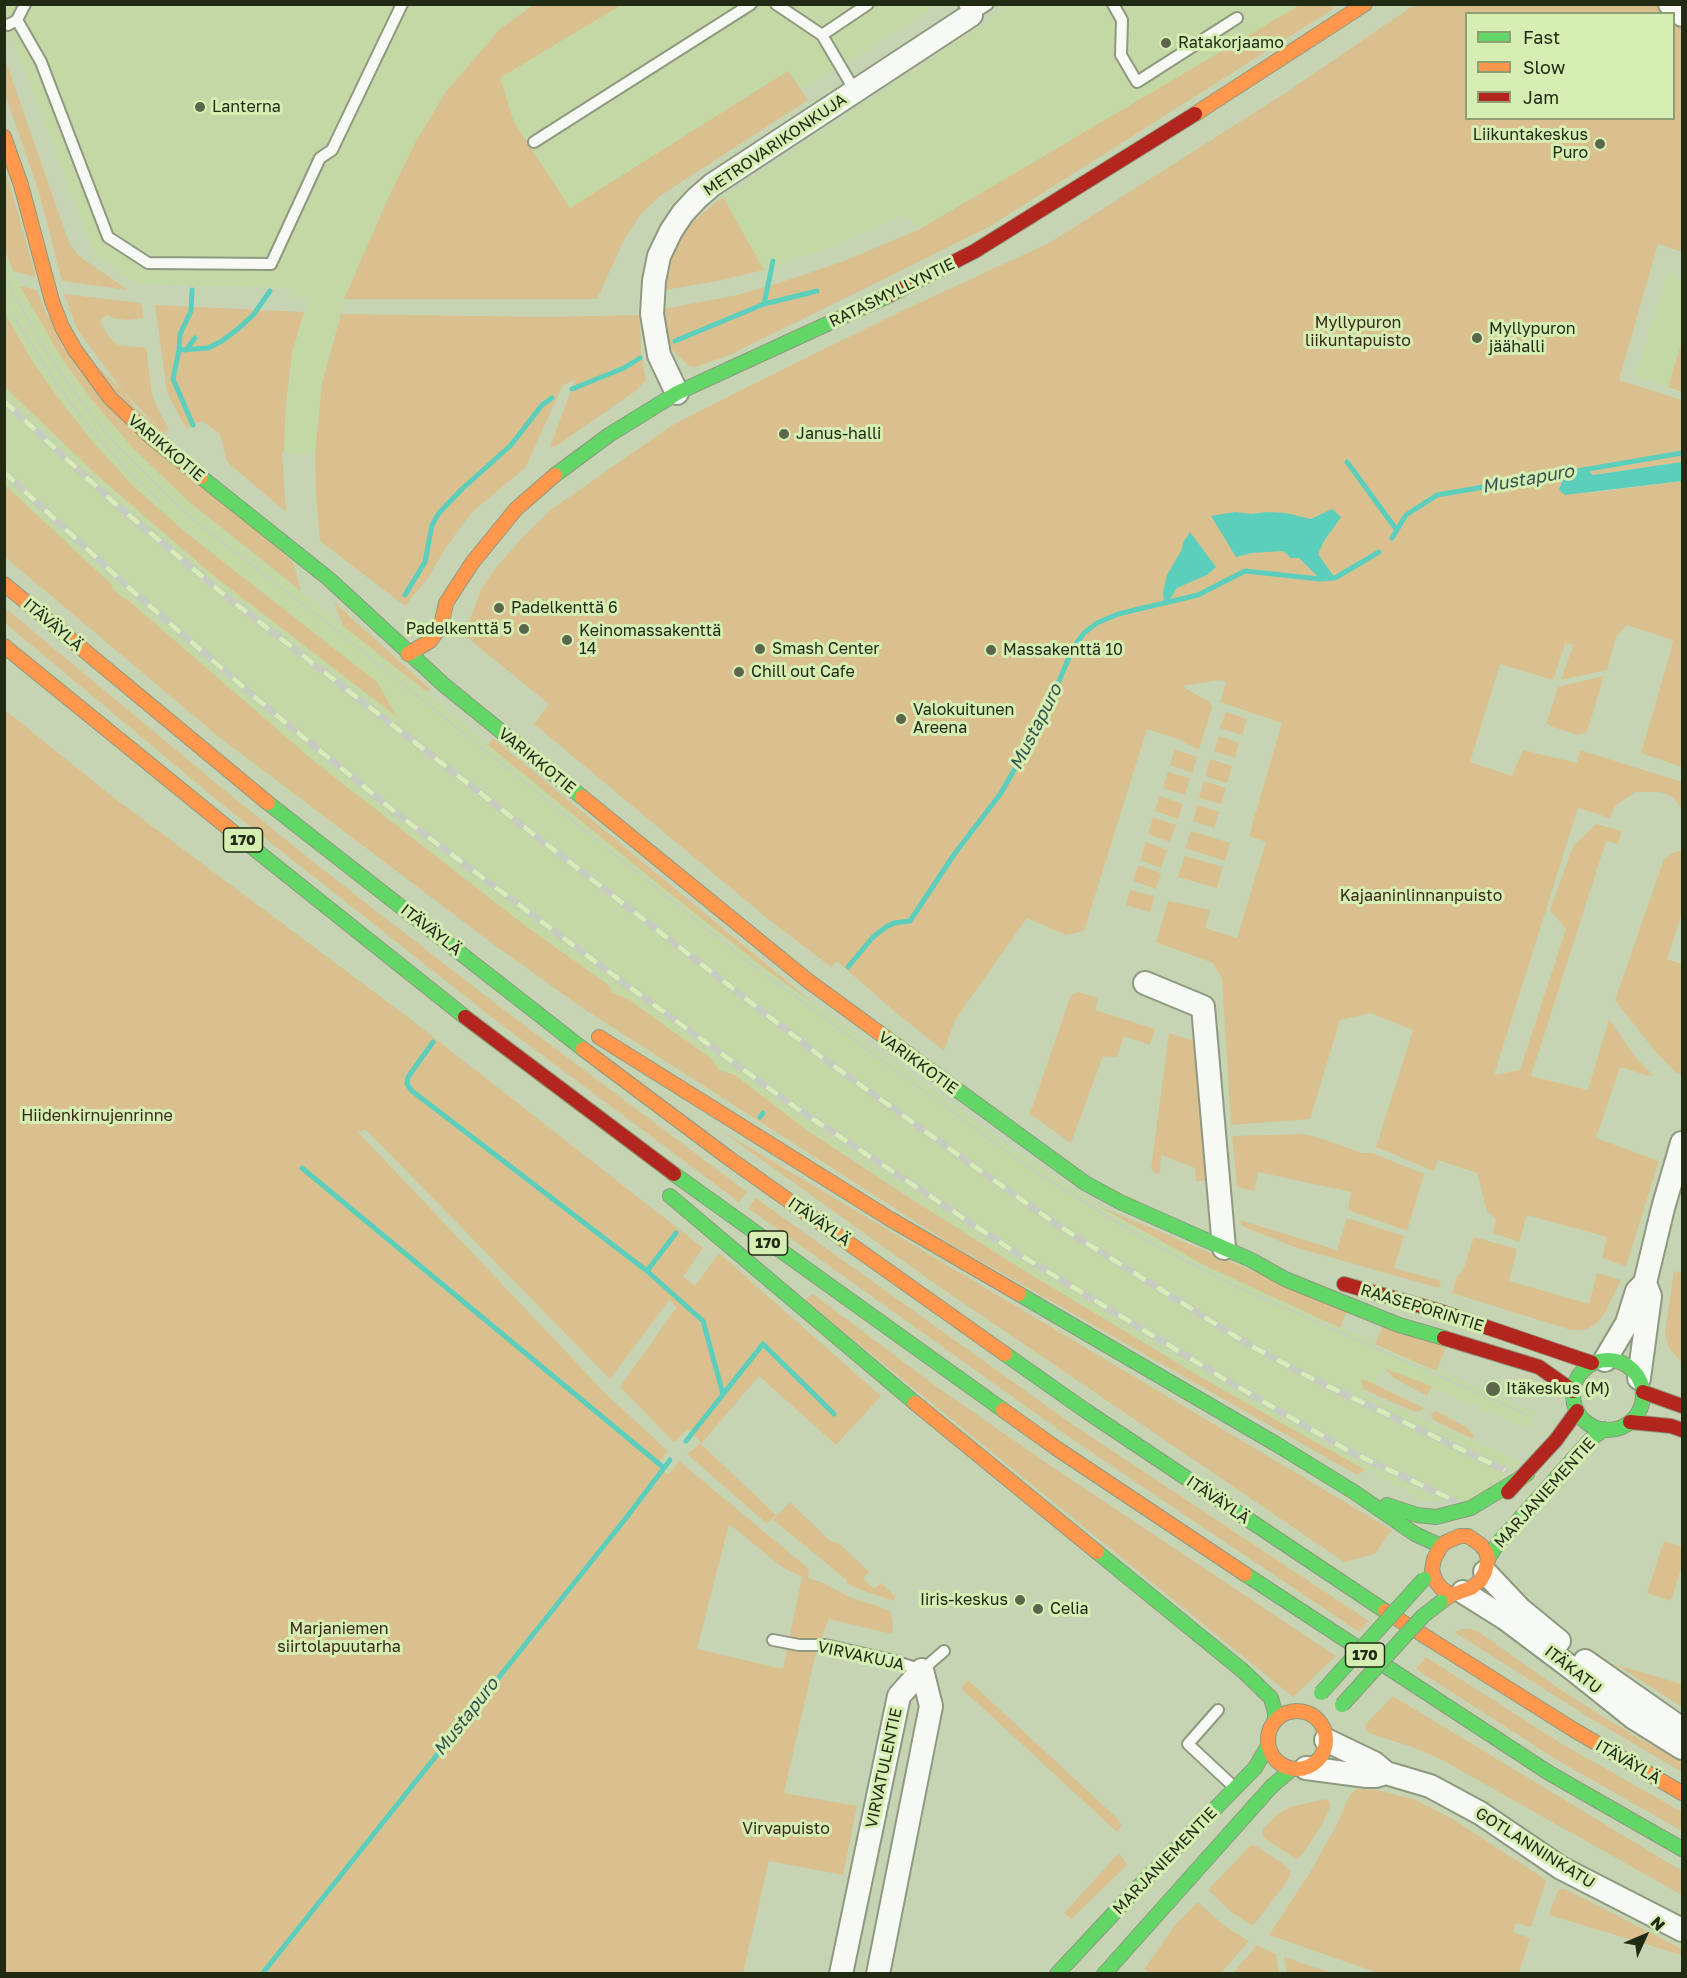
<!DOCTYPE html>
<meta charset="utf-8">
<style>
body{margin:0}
#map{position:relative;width:1687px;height:1978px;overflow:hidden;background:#c6d4b3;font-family:"Golos Text",sans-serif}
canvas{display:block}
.frame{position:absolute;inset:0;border:6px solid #212a13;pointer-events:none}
.legend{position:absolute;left:1465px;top:12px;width:210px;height:108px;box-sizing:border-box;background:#d6eeb3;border:2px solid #8ea073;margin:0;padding:8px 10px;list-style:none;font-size:18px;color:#212a13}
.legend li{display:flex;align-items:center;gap:12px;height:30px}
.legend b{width:30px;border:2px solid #8ea073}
.north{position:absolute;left:1615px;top:1906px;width:60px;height:60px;-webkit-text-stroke:4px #d6eeb3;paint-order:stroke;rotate:46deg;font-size:16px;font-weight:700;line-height:24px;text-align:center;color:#212a13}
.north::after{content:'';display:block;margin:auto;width:21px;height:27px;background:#212a13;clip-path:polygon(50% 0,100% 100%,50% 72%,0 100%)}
</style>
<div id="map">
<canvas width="1687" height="1978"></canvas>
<div class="frame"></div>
<ul class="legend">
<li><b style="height:8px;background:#63d668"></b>Fast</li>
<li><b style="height:8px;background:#ff974d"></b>Slow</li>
<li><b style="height:8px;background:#b3261e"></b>Jam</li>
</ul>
<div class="north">N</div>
</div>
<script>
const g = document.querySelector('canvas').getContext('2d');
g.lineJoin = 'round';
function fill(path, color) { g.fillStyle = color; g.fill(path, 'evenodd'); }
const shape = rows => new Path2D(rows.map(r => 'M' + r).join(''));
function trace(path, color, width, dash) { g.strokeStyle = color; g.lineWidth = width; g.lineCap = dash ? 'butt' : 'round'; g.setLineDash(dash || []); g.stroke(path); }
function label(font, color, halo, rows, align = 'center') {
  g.font = font + ' "Golos Text",sans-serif'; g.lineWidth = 6; g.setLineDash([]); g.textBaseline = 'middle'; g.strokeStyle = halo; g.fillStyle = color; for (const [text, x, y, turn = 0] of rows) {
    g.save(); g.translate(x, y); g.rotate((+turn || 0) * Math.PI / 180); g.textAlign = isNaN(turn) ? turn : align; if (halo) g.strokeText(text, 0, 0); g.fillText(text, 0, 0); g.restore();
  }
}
fill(shape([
 [5,4,533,5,518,14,445,93,415,143,386,203,344,299,322,384,315,454,282,453,292,353,309,298,296,298,288,288,139,284,94,254,14,44,5,24],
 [621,5,938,5,858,56,801,90,788,71,570,209,513,122,500,78],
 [1000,5,1301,5,1056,154,920,229,904,214,828,249,764,270,723,197,1004,11],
 [4,250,20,286,61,357,110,423,152,468,210,520,386,659,662,887,769,971,1003,1142,1097,1205,1204,1265,1272,1297,1534,1413,1528,1428,1384,1368,1374,1384,1363,1379,1361,1383,1363,1389,1361,1392,1521,1462,1475,1500,1426,1501,1298,1434,1028,1273,808,1131,735,1075,719,1070,712,1059,628,999,610,992,610,986,527,927,315,762,128,600,122,597,112,589,112,585,5,485,5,387,98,476,214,576,396,716,377,682,170,519,134,487,92,441,56,395,33,362,5,312],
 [1668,273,1682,278,1682,392,1635,377]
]), '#c3d8a5');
fill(shape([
 [533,5,621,5,500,78,514,122,570,208,788,71,808,100,660,196,640,215,624,240,597,299,344,299,386,203,415,143,445,93,500,29],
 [1300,5,1332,5,1333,9,989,227,732,354,696,367,689,366,671,349,665,334,664,309,737,295,785,281,844,261,920,229],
 [1414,5,1682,5,1682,252,1658,244,1619,380,1682,400,1682,462,1593,475,1588,470,1590,493,1682,481,1682,767,1641,753,1670,654,1673,640,1627,625,1616,637,1607,670,1561,680,1573,645,1565,644,1553,680,1500,664,1470,762,1512,776,1523,750,1577,763,1580,750,1682,782,1682,809,1672,796,1659,792,1635,792,1615,806,1610,818,1578,808,1494,1075,1520,1070,1566,929,1550,910,1573,846,1596,824,1622,831,1618,844,1606,841,1531,1076,1588,1090,1609,1019,1636,1058,1654,1076,1646,1075,1620,1067,1596,1138,1659,1161,1626,1266,1602,1258,1607,1237,1527,1215,1519,1242,1493,1233,1496,1219,1487,1211,1477,1173,1438,1160,1434,1171,1376,1147,1413,1030,1371,1013,1340,1020,1310,1119,1231,1125,1222,979,1213,963,1156,942,1168,901,1210,910,1205,928,1237,938,1266,842,1249,836,1282,723,1220,702,1226,682,1220,680,1182,686,1209,702,1212,707,1199,750,1178,739,1147,729,1084,931,1066,935,1027,918,955,1020,944,1051,895,1012,837,961,831,967,768,919,534,724,549,704,464,635,482,587,498,565,523,537,552,509,671,426,741,390,906,309,1049,243,1290,90],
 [1466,14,1674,14,1674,118,1466,118],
 [4,56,68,240,77,254,86,261,128,290,62,281,39,192,5,94],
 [4,165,36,277,13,271,5,250],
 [723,197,764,270,718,281,665,290,666,272,675,245,689,224],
 [20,286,37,290,46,314,294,564,301,591,188,501,132,447,92,400,61,357],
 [64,294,141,303,144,318,127,320,112,318,108,315,102,318,101,322,109,337,118,345,146,348,152,394,156,405,169,429,165,433,136,409,77,329],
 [155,305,304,312,292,353,286,403,284,449,282,454,286,512,227,462,220,434,202,421,187,428,181,420,167,392],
 [4,312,33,362,56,395,92,441,134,487,189,535,377,682,397,717,214,576,98,476,15,397,5,387],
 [341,314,546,317,640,315,641,349,646,380,637,390,607,411,556,446,550,447,575,380,563,385,525,468,471,513,445,549,428,578,405,606,320,541,316,496,315,454,322,384],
 [1682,341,1682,392,1668,387],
 [5,485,112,585,113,589,122,597,128,600,315,762,527,927,610,986,611,992,628,999,712,1059,719,1070,735,1075,808,1131,913,1200,1028,1273,1204,1379,1365,1470,1357,1475,949,1243,581,1007,489,941,219,737,5,557],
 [334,602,430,689,427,692,418,685,343,626],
 [4,607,228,793,321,868,500,1007,747,1192,739,1202,494,1019,223,805,5,623],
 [1604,676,1587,732,1578,735,1550,726,1547,723,1558,687],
 [4,709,109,794,409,1018,703,1248,683,1277,695,1286,719,1253,881,1396,836,1445,759,1376,701,1444,776,1515,767,1524,687,1454,701,1443,688,1429,674,1442,620,1387,676,1308,670,1299,610,1379,366,1130,358,1132,607,1395,668,1451,656,1465,668,1475,679,1461,809,1569,808,1578,821,1582,852,1598,880,1607,891,1612,893,1625,892,1634,829,1619,816,1652,784,1793,857,1806,843,1875,769,1861,743,1973,5,1973],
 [729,1524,782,1567,802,1577,783,1669,697,1649],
 [1226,712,1247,719,1242,735,1220,728],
 [1219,736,1239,743,1235,758,1214,751],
 [493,738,812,1002,768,971,662,887,488,745],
 [1175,749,1197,757,1192,773,1170,765],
 [1210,759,1232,766,1227,783,1205,776],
 [1168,772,1190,778,1185,795,1163,788],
 [1204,781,1226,788,1221,804,1199,798],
 [1160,796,1183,804,1178,819,1155,811],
 [1197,805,1219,812,1214,828,1193,821],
 [1153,817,1176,825,1170,842,1148,834],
 [1191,831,1230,843,1225,861,1185,848],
 [1146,842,1167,850,1161,868,1140,860],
 [1682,850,1682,913,1667,959,1682,964,1682,1075,1675,1072,1654,1050,1615,1000,1664,859,1673,853],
 [1185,856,1223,867,1217,888,1178,877],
 [1138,865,1161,873,1156,889,1133,881],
 [1130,890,1155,896,1150,912,1126,905],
 [1078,992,1098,998,1095,1010,1155,1029,1150,1045,1124,1036,1117,1057,1103,1056,1071,1143,1030,1114,1068,1003,1071,996],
 [1169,1033,1194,1041,1206,1181,1196,1181,1195,1168,1161,1155,1160,1174,1155,1173,1151,1169],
 [720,1130,1392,1530,1375,1554,1344,1562,937,1285],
 [1304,1134,1323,1139,1362,1153,1372,1153,1424,1174,1407,1231,1348,1210,1351,1192,1258,1172,1254,1191,1237,1187,1232,1136],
 [756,1198,1072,1424,1369,1621,1359,1632,1066,1435,748,1208],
 [1097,1205,1347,1311,1340,1328,1204,1265],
 [1347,1218,1404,1236,1394,1268,1441,1281,1439,1288,1294,1247,1242,1226,1240,1220,1337,1250],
 [1474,1237,1517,1249,1509,1281,1589,1304,1597,1273,1621,1280,1603,1316,1597,1323,1585,1330,1571,1330,1452,1293,1457,1276,1463,1271],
 [1674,1271,1682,1273,1682,1363,1668,1347,1665,1332],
 [813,1294,933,1384,1048,1464,1336,1656,1293,1697,805,1300],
 [1383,1326,1447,1345,1436,1371,1375,1344],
 [1384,1368,1432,1386,1427,1396,1394,1378],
 [1361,1379,1374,1384,1424,1408,1418,1412,1410,1410,1363,1389],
 [1436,1411,1466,1427,1474,1436,1473,1439,1437,1422,1432,1418,1431,1414],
 [790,1502,829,1540,840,1544,869,1572,863,1578,874,1589,881,1583,895,1596,894,1601,861,1590,846,1583,847,1580,773,1520],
 [1664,1541,1682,1547,1682,1566,1671,1601,1647,1593],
 [1462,1629,1471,1629,1479,1632,1558,1688,1602,1716,1640,1739,1682,1760,1682,1772,1590,1718,1454,1632],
 [1426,1657,1562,1744,1682,1812,1682,1831,1557,1760,1416,1669],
 [1617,1665,1682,1684,1682,1707],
 [968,1680,1118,1819,1122,1825,1117,1832,961,1688],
 [1393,1696,1682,1871,1682,1895,1442,1760,1415,1748,1369,1733,1366,1730,1365,1725],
 [1356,1789,1377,1790,1414,1799,1451,1818,1542,1877,1546,1881,1531,1927,1516,1923,1513,1932,1530,1938,1519,1973,1378,1973,1269,1935,1311,1871,1337,1824,1349,1796],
 [1326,1799,1330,1802,1330,1807,1322,1825,1302,1855,1296,1859,1264,1838,1262,1833,1263,1829,1278,1814,1290,1807],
 [1251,1845,1258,1847,1283,1864,1290,1871,1290,1876,1282,1888,1253,1926,1231,1912,1208,1890],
 [1119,1853,1127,1865,1071,1919,1064,1913],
 [1561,1889,1565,1889,1682,1949,1682,1955,1549,1915,1557,1892],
 [1198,1902,1226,1927,1249,1941,1221,1973,1150,1973,1144,1969,1176,1924],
 [1257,1945,1276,1954,1279,1973,1233,1973],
 [1284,1957,1332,1973,1287,1973]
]), '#dac08f');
fill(shape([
 [1682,462,1682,481,1565,495,1559,490,1565,473,1587,469,1593,475],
 [1332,509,1341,517,1324,541,1318,554,1335,578,1324,579,1320,579,1299,558,1291,558,1283,551,1252,553,1236,557,1211,516,1235,512,1251,514,1266,512,1286,513,1311,519],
 [1190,532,1216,567,1207,575,1177,588,1168,602,1164,603,1163,592,1167,575,1181,551,1184,541]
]), '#5ccfbc');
trace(shape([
 [192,290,191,311,180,334,179,350,173,379,193,425],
 [764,304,773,261],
 [675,341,764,304,817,291],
 [179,350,208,348,222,341,239,328,254,314,270,291],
 [186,350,195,338],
 [572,389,624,368,640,358],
 [1347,462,1396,529],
 [1392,538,1406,515,1437,495,1682,453],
 [405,595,425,562,432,525,439,513,462,489,511,445,542,405,552,398],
 [848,967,873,937,886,927,894,923,910,921,953,856,1001,793,1041,723,1073,648,1084,633,1097,623,1118,614,1198,595,1245,571,1320,579,1335,578,1379,552],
 [433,1042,408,1077,407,1084,412,1091,647,1271],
 [760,1117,763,1113],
 [302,1168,664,1468],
 [676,1233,647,1271,703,1321,723,1394],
 [686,1441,763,1344,834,1414],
 [262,1974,626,1518,670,1460]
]), '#5ccfbc', 5);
const lane = shape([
 [776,4,822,35,855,91],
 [964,4,971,15,988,4],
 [1113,4,1122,20,1121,55,1137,82,1237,18],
 [17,20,41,62,108,237,148,263,271,264,320,158,332,150,402,4],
 [4,24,8,25,17,20,25,4],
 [822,35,868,4],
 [534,142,751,4],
 [773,1640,799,1645,825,1645,891,1660,922,1670,944,1651],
 [1218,1710,1188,1744,1233,1786]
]);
const street = shape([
 [1670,4,1682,15],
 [677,393,659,355,652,314,654,281,659,256,671,231,683,213,697,198,712,185,971,15],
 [1145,983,1203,1007,1224,1248],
 [1605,1360,1627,1323,1637,1291,1645,1283,1663,1208,1682,1143],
 [1639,1378,1650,1296,1645,1283],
 [1485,1572,1520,1609,1559,1641],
 [1463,1592,1506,1619,1574,1670,1634,1718,1682,1748],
 [1585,1661,1682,1729],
 [1326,1740,1374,1763,1386,1773,1430,1786,1480,1813,1561,1868,1682,1930],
 [1306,1768,1367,1776,1376,1776,1386,1773],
 [841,1974,899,1696,922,1670],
 [878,1974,931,1706,922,1670]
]);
const fast = shape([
 [555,475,609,435,677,393,890,295],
 [201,477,329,579,444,685,582,797],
 [268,803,583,1049],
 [233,832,465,1017],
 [949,1084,1085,1183,1120,1202,1251,1260,1285,1279,1399,1325,1444,1338],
 [674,1174,1003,1410],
 [670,1196,915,1403],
 [1019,1294,1276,1444,1354,1492,1415,1534,1441,1546],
 [1005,1354,1086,1411,1385,1611],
 '1573 1395a35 35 0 1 1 70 0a35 35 0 1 1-70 0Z',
 [1387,1505,1417,1515,1436,1517,1471,1508,1527,1474],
 [1097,1552,1243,1671,1271,1698,1275,1712,1275,1721],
 [1488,1559,1498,1543,1590,1440,1604,1429],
 [1245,1574,1549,1773,1682,1849],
 [1057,1974,1142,1883,1255,1768,1268,1746],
 [1104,1974,1272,1786,1292,1769]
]);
const slow = shape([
 [1195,114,1365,4],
 [4,137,21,185,52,301,62,327,75,350,110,398,151,437,201,477],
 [4,584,268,803],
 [4,646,233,832],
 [408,654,430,641,441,626,446,603,472,563,516,509,555,475],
 [582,797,807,980,949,1084],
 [599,1037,890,1219,1019,1294],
 [583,1049,730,1159,1005,1354],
 [915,1403,1097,1552],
 [1003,1410,1056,1448,1245,1574],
 [1441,1602,1451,1595,1471,1588,1480,1581,1485,1572,1488,1559,1486,1552,1481,1545,1468,1536,1460,1536,1446,1542,1441,1546,1434,1559,1432,1570,1435,1580,1441,1588,1451,1595],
 [1385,1611,1574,1730,1682,1793],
 '1268 1740a29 29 0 1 1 58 0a29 29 0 1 1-58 0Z'
]);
const jam = shape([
 [890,295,975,251,1195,114],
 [465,1017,674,1174],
 [1344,1284,1439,1311,1592,1363],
 [1444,1338,1539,1367,1573,1391],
 [1643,1392,1682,1406],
 [1630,1422,1671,1426,1682,1430],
 [1508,1492,1556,1440,1577,1411]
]);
trace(lane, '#8e997f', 14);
trace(street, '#8e997f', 26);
trace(fast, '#8e997f', 16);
trace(slow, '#8e997f', 16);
trace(jam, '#8e997f', 16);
trace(lane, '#f6f9f4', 10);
trace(street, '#f6f9f4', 22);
trace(fast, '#63d668', 14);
trace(slow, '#ff974d', 14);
trace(jam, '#b3261e', 14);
trace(shape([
 [4,277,45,350,77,396,109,437,170,498,196,522,332,627,748,962,1025,1165,1144,1239,1235,1286,1528,1415],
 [14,316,52,378,86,423,122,465,160,501]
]), '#c7ccc1', 1.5);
const rail = shape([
 [4,401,112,501,222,593,820,1056,968,1162,1056,1224,1246,1343,1311,1378,1505,1470],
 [4,472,128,587,264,705,400,816,628,986,799,1110,1012,1250,1221,1377,1347,1450,1453,1500]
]);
trace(rail, '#c7ccc1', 7);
trace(rail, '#d6eeb3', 4.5, [14]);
const fastBridge = shape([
 [1321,1693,1424,1579],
 [1342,1705,1423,1616,1441,1602]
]);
trace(fastBridge, '#8e997f', 16, []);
trace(fastBridge, '#63d668', 14);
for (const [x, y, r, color] of [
 [1166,43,6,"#5b664b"],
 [200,107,6,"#5b664b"],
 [1600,144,6,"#5b664b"],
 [1477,338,6,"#5b664b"],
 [784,434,6,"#5b664b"],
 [499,608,6,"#5b664b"],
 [524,629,6,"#5b664b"],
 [567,640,6,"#5b664b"],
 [760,649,6,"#5b664b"],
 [991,650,6,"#5b664b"],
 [739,672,6,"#5b664b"],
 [901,719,6,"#5b664b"],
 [1493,1389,8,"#5b664b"],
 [1020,1600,6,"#5b664b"],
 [1038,1609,6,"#5b664b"]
]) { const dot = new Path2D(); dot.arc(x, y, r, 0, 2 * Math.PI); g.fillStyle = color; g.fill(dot); trace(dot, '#d6eeb3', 2); }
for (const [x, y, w] of [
 [243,840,39],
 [768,1243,39],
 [1365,1655,39]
]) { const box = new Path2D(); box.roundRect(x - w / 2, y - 12, w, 24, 4.5); g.fillStyle = '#d6eeb3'; g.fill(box); trace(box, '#212a13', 1.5); }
label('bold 15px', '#212a13', null, [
 ["170",243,840],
 ["170",768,1243],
 ["170",1365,1655]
]);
label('16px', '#212a13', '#d6eeb3', [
 ["Ratakorjaamo",1178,43],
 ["Lanterna",212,107],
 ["Liikuntakeskus",1588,135,"right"],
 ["Puro",1588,153,"right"],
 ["Myllypuron",1489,329],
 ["jäähalli",1489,347],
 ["Janus-halli",796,434],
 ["Padelkenttä 6",511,608],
 ["Padelkenttä 5",512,629,"right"],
 ["Keinomassakenttä",579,631],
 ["14",579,649],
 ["Smash Center",772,649],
 ["Massakenttä 10",1003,650],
 ["Chill out Cafe",751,672],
 ["Valokuitunen",913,710],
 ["Areena",913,728],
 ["Itäkeskus (M)",1506,1389],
 ["Iiris-keskus",1008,1600,"right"],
 ["Celia",1050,1609]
], 'left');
label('16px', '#212a13', '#d6eeb3', [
 ["METROVARIKONKUJA",775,145,-34],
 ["RATASMYLLYNTIE",892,293,-26],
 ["VARIKKOTIE",166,448,40],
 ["ITÄVÄYLÄ",53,625,40],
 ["VARIKKOTIE",537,761,39],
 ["ITÄVÄYLÄ",431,930,38],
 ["VARIKKOTIE",918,1063,36],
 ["ITÄVÄYLÄ",819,1222,35],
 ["RAASEPORINTIE",1422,1308,17],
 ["MARJANIEMENTIE",1545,1493,-48],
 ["ITÄVÄYLÄ",1218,1500,34],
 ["VIRVAKUJA",861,1656,12],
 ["ITÄKATU",1573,1670,38],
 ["ITÄVÄYLÄ",1628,1762,30],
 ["VIRVATULENTIE",884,1768,-78],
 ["GOTLANNINKATU",1535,1848,32],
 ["MARJANIEMENTIE",1165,1861,-46]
]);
label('16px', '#382817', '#d6eeb3', [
 ["Myllypuron",1358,323],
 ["liikuntapuisto",1358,341],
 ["Kajaaninlinnanpuisto",1421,896],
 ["Hiidenkirnujenrinne",97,1116],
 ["Marjaniemen",339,1629],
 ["siirtolapuutarha",339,1647],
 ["Virvapuisto",786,1829]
]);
label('italic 18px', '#33524e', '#d6eeb3', [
 ["Mustapuro",1528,479,-10],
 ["Mustapuro",1036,727,-63],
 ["Mustapuro",466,1717,-52]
]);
</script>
